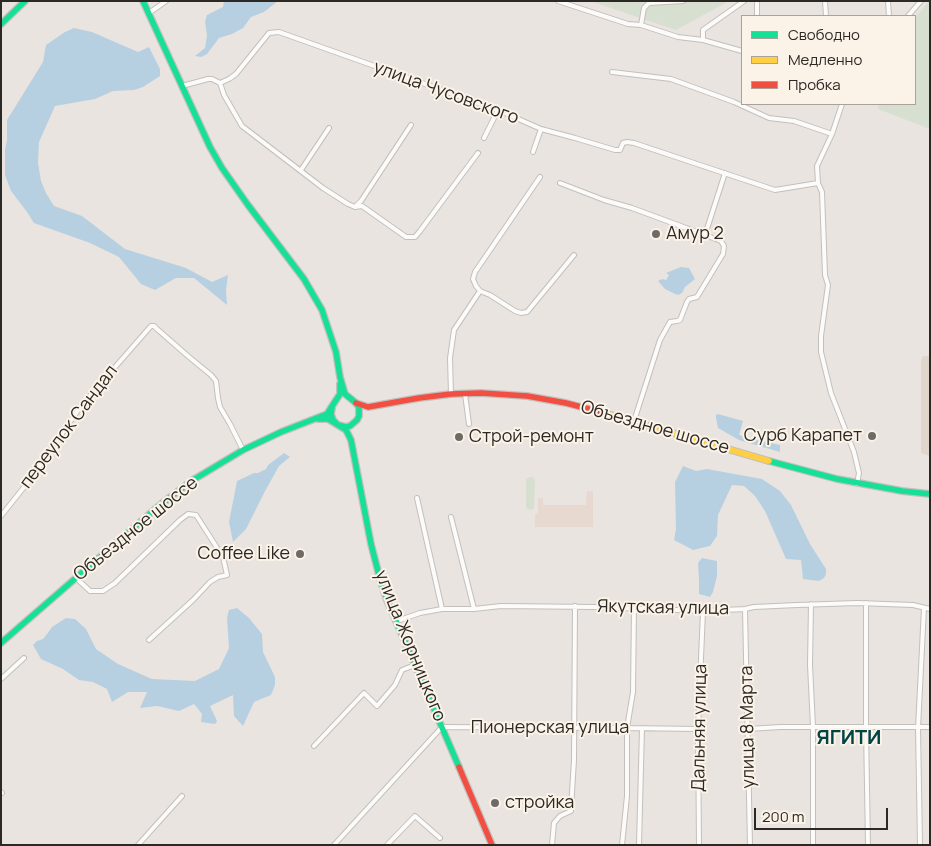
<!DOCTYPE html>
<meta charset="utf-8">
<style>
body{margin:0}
#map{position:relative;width:931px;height:846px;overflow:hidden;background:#e9e4df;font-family:Manrope,sans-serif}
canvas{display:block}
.frame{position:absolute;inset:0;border:2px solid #2c2925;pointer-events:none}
.legend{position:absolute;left:741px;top:15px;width:175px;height:90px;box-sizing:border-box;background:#fbf2e8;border:1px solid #a8a29a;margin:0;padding:6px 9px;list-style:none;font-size:15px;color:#2c2925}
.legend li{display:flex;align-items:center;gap:10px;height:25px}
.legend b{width:25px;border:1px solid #a8a29a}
.scale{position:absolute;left:754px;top:808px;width:134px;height:22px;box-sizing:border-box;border:2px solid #2c2925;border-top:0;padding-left:6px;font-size:15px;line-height:18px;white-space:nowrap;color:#2c2925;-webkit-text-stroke:4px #fbf2e8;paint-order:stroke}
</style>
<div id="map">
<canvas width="931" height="846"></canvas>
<div class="frame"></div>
<ul class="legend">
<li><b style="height:6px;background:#16e098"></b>Свободно</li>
<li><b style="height:6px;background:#ffcf43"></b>Медленно</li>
<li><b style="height:6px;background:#f24e42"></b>Пробка</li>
</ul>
<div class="scale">200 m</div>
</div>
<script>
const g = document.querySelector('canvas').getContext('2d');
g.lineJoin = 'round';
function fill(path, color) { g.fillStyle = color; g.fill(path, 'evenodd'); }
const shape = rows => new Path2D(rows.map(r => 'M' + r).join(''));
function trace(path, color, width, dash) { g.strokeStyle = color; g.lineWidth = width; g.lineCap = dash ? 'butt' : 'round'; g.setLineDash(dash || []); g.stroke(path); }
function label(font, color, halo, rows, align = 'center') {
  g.font = font + ' Manrope,sans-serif'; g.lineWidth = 4; g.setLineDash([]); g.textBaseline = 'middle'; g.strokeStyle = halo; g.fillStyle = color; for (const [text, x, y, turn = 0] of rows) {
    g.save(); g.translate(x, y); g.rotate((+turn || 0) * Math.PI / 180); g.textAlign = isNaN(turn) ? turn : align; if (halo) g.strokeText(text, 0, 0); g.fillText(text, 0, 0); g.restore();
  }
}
fill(shape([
 [923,356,930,356,930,456,921,453,921,361]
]), '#e0d6cb');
fill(shape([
 [587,491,593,491,593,527,535,527,535,514,538,514,538,498,543,498,543,505,586,505]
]), '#e7d9d0');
fill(shape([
 [590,1,729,1,676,30],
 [929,1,930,1,930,129,878,109,879,104,915,104,915,18],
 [529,477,533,477,535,480,534,508,532,510,527,509,526,507,526,479]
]), '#d7dfd0');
fill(shape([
 [224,1,278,1,264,12,251,17,243,28,232,34,219,38,207,54,201,57,195,56,205,48,207,35,205,22,207,15,223,7],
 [74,28,92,32,138,52,149,47,160,69,160,76,143,87,134,90,113,91,95,99,55,106,39,142,38,163,41,181,46,193,54,206,82,216,125,249,186,268,212,282,228,275,226,290,227,305,194,278,176,278,155,290,141,284,119,257,90,243,34,223,27,212,11,191,5,175,5,150,7,140,7,120,43,62,46,45,65,32],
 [681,267,689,268,695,279,685,287,682,293,678,295,675,294,665,289,658,281,662,279,666,280,669,275,666,273],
 [718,414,743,421,739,435,757,440,780,445,780,452,739,440,718,428,716,418,716,415],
 [284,453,290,457,279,466,264,493,246,529,233,542,229,522,237,481,254,473,258,473,266,469,268,465],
 [683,466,696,471,707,469,762,479,780,491,791,505,810,544,826,569,826,574,824,578,819,581,803,579,801,560,786,559,765,511,755,496,744,486,732,485,718,515,717,536,710,546,693,550,674,540,676,529,675,482],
 [702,558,717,561,717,576,713,592,710,597,699,594,699,580,698,563],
 [237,608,249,618,262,634,263,652,275,677,275,685,271,695,254,702,243,726,234,716,233,695,210,706,217,721,215,724,201,722,202,714,194,704,179,711,157,706,140,708,147,692,128,692,112,702,107,689,93,682,79,680,63,669,41,659,33,645,37,641,43,639,47,634,52,627,66,618,75,619,86,629,96,649,118,664,152,679,195,681,219,669,229,648,227,618,229,610]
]), '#b7d0e1');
const street = shape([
 [558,1,628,24,641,25,678,37,703,40,742,51],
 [825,1,826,16],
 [888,1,889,16],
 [149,13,166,1],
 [757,16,757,1],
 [908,16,921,1],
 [641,25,644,8,649,3,683,1],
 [703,40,703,30,744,1],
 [612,72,671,79,734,102,769,118,794,121,832,134],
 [220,83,224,95,242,126,323,188,348,204,355,207,362,206,406,237,415,237,420,231,478,153],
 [182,86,208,79,212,79,220,83,229,79,236,74,269,33,279,32,498,110,541,129,575,138,615,150,620,150,623,143,627,142,634,143,775,190,818,183],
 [842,104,832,134,817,166,818,183,822,192,825,275,828,285,821,336,821,352,831,393,854,452,859,473,857,484],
 [484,138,498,110],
 [533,152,541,129],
 [301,170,329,128],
 [560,183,604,200,632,208,705,235,725,173],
 [355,207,361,201,411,125],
 [480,291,476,286,473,279,475,272,540,177],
 [451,394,450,358,454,330,480,291,490,295,515,311,521,313,527,312,574,255],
 [465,394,469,424],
 [634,421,660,340,670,322,677,321,680,320,687,302,689,299,697,297,723,254,724,246,721,241,705,235],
 [417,498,442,609],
 [1,516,29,481,81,406,151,326,154,326,157,329,189,357,211,375,216,381,218,398,220,407,230,424,243,450],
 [451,517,474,609],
 [76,578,90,591,103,591,115,583,180,520,188,514,196,515,223,557,227,575,218,577,210,582,193,600,149,640],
 [866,603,866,728,868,845],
 [811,604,810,665,813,727,813,845],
 [745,609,750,845],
 [397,621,420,613,442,609,474,609,501,606,593,607,703,611,745,609,754,607,797,605,857,603,913,605,930,609],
 [1,679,24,658],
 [748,729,780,727,930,727],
 [314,746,364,693,377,706,395,685,402,670,415,665],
 [1,792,2,793],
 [138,845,182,796],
 [334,845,442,727,627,728,698,729],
 [387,845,415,816,440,838],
 [552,845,554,823,560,816,571,811,571,809,574,760,575,606],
 [622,845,627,796,627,728,633,692,634,608],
 [639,845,642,728],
 [699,845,698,729,703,611],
 [920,845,918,728,924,608]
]);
const fast = shape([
 [143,1,210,147,222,168,248,205,304,279,322,310,336,352,340,377,345,394,356,403,359,407,359,416,357,420,350,426,346,427,338,425,333,420,331,414,332,408],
 [1,24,25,1],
 [318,419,328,419,346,430,351,440,371,544,380,579,387,600,459,767],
 [769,461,837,479,902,491,930,494],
 [1,643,160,505,193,480,243,450,281,432,327,414,340,394,340,384]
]);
const slow = shape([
 [604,413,769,461]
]);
const jam = shape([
 [356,403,368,407,419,398,451,394,481,393,527,396,566,403,604,413],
 [459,767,492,845]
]);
trace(street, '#c3c0bc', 6);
trace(fast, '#c3c0bc', 8);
trace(slow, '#c3c0bc', 8);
trace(jam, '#c3c0bc', 8);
trace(street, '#fcfbfa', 4);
trace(fast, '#16e098', 5.5);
trace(slow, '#ffcf43', 5.5);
trace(jam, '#f24e42', 5.5);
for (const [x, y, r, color] of [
 [656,234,5,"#6e6a66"],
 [872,436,5,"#6e6a66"],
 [459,437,5,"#6e6a66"],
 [300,554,5,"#6e6a66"],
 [495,803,5,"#6e6a66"]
]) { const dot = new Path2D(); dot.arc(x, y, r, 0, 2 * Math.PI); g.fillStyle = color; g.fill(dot); trace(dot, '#fbf2e8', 2); }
label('18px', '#2c2925', '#fbf2e8', [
 ["улица Чусовского",446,93,20],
 ["переулок Сандал",69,427,-53],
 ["Объездное шоссе",655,428,16],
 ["Объездное шоссе",136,529,-39],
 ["Якутская улица",663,608,1],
 ["улица Жорницкого",410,646,68],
 ["улица 8 Марта",748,727,-91],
 ["Пионерская улица",550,728],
 ["Дальняя улица",700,728,-89]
]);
label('18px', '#2c2925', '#fbf2e8', [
 ["Амур 2",666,234],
 ["Сурб Карапет",862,436,"right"],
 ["Строй-ремонт",469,437],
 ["Coffee Like",290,554,"right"],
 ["стройка",505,803]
], 'left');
label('bold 20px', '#044', '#fbf2e8', [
 ["ЯГИТИ",849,738]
]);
</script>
